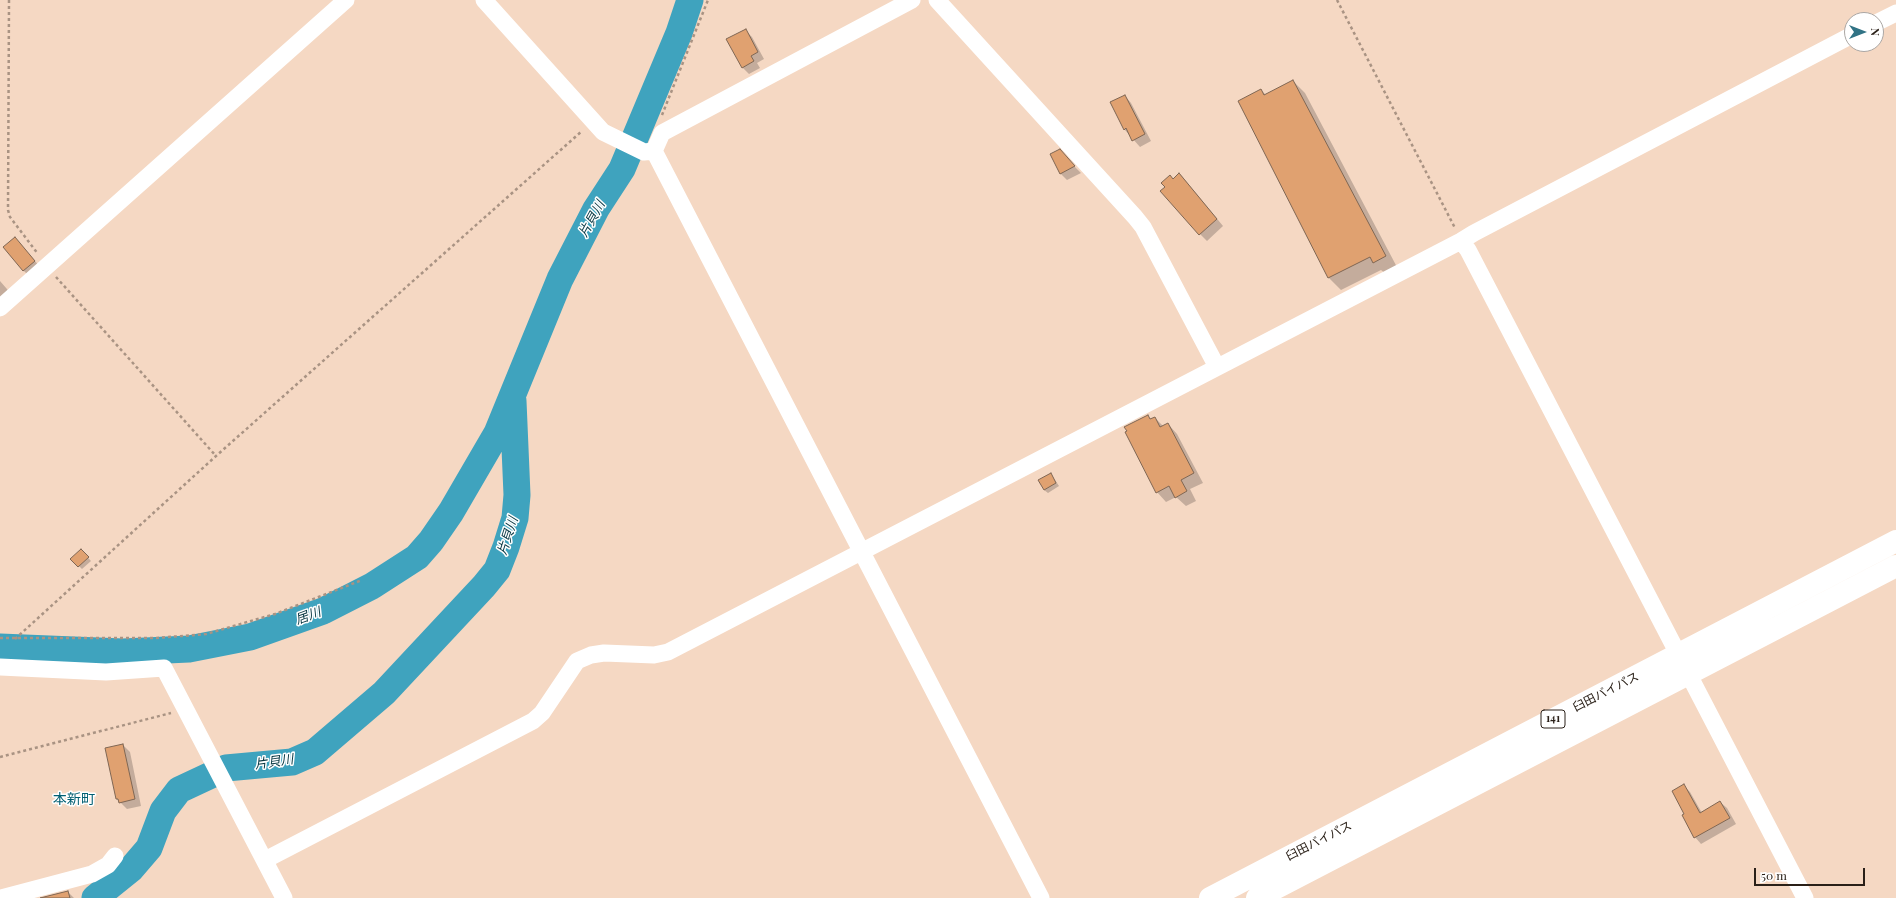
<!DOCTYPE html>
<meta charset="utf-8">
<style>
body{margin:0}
#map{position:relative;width:1896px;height:898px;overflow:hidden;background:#f5d8c3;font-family:"Playfair Display",serif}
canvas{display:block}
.north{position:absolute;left:1844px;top:12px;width:40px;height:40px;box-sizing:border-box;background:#fff;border:1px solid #aaa6a3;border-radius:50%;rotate:90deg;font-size:11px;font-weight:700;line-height:16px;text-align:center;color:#2a2018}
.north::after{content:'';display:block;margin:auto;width:14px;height:18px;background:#317385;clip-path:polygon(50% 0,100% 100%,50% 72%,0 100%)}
.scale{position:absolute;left:1754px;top:868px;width:111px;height:18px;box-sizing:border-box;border:2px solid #2a2018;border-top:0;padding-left:5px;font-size:12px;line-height:14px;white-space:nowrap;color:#2a2018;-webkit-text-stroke:3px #fff;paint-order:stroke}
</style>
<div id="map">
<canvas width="1896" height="898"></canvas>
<div class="north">N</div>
<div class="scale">50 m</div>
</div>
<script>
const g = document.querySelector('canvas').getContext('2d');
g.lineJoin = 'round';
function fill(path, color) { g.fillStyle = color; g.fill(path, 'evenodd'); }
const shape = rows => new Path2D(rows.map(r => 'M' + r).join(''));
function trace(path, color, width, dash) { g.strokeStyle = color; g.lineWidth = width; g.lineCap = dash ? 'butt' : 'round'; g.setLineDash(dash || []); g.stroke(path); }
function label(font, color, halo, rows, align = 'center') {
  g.font = font + ' "Playfair Display","Noto Sans JP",serif'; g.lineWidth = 3; g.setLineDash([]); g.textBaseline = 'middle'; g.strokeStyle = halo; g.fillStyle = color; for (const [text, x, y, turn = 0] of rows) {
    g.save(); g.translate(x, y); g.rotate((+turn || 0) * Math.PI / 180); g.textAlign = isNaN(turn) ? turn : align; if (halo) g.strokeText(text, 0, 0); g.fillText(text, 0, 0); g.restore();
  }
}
fill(shape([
 [745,30,752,37,764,59,757,63,760,68,749,74,742,67],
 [1293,81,1305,93,1398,269,1387,275,1381,270,1341,290,1328,277,1261,90,1266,95],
 [1125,96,1131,103,1151,141,1140,147,1124,129],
 [1066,158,1081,173,1067,180,1060,173],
 [1180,174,1223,226,1207,241,1200,234,1174,180],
 [15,238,41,268,30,277,23,270],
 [0,281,13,296,0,306],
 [1147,416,1151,420,1155,418,1163,426,1168,424,1177,434,1203,483,1190,489,1196,501,1186,506,1176,497,1166,502,1157,492],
 [1051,474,1059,486,1048,493,1044,490],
 [81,550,91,561,82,569,72,559],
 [123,745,130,752,141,806,127,809,117,799],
 [1684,786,1690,792,1702,813,1720,802,1727,808,1736,824,1701,844,1695,837,1685,814],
 [68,892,74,898,45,898]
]), '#0003');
trace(shape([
 [0,647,123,652,189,649,250,637,323,611,372,586,417,557,431,541,451,512,497,433,560,279,596,209,622,169,679,33,690,0],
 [95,898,131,869,149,848,163,811,179,790,226,768,292,762,315,752,384,693,484,586,497,570,506,547,515,518,517,495,513,401]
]), '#3fa3be', 27);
const building = shape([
 [746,29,758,52,751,56,754,61,742,68,726,39,746,29],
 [1293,80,1386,256,1373,263,1370,257,1328,278,1238,101,1261,89,1264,95,1293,80],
 [1125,95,1145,134,1132,141,1126,128,1124,130,1110,102,1125,95],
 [1060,149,1075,166,1060,174,1050,154,1060,149],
 [1179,173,1217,219,1199,235,1160,191,1165,187,1161,183,1170,175,1173,179,1179,173],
 [15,237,35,261,23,271,3,247,15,237],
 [1148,415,1150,419,1155,417,1160,427,1168,423,1194,473,1181,480,1187,491,1175,498,1169,486,1156,493,1125,432,1127,431,1124,427,1148,415],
 [1051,473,1056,483,1044,490,1038,480,1051,473],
 [81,549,89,557,78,567,70,559,81,549],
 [123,744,135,799,119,803,118,799,116,799,105,748,123,744],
 [1684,784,1700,813,1720,801,1730,818,1694,838,1682,815,1684,814,1672,791,1684,784],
 [68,891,70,898,40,898,68,891]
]);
fill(building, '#e0a170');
trace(building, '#7f6653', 1);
trace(shape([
 [9,0,8,210,10,217,38,254],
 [1337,0,1455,228],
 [662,115,708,0],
 [56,277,216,456],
 [0,638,157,638,206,634,275,614,362,580],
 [15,639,216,456,582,131],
 [0,757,171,713]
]), '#a99383', 2.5, [3, 3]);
trace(shape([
 [484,0,603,132,644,152,654,151],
 [912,0,662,133,654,151,1041,898],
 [937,0,1135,217,1143,227,1217,367],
 [1876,23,1896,13],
 [1461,241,1468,250,1805,898],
 [0,308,346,0],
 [0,667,106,672,164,668,284,898],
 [265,860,533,721,542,713,577,661,591,655,604,653,654,655,668,652,1461,241,1474,233,1852,35],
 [1,898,92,874,108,865,115,856]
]), '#fff', 17);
trace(shape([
 [1210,898,1896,541],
 [1257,898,1896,566]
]), '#fff', 22);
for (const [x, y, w] of [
 [1553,719,24]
]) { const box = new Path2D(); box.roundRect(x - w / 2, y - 9, w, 18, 3); g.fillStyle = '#fff'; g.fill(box); trace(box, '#2a2018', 1); }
label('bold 11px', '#2a2018', null, [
 ["141",1553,719]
]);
label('12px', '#2a2018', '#fff', [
 ["臼田バイパス",1606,692,-27],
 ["臼田バイパス",1319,841,-27]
]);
label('italic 13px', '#063641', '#fff', [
 ["片貝川",592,219,-61],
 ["片貝川",508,536,-72],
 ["居川",308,616,-20],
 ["片貝川",274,762,-8]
]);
label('14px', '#015e72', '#fff', [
 ["本新町",74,800]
]);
</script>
